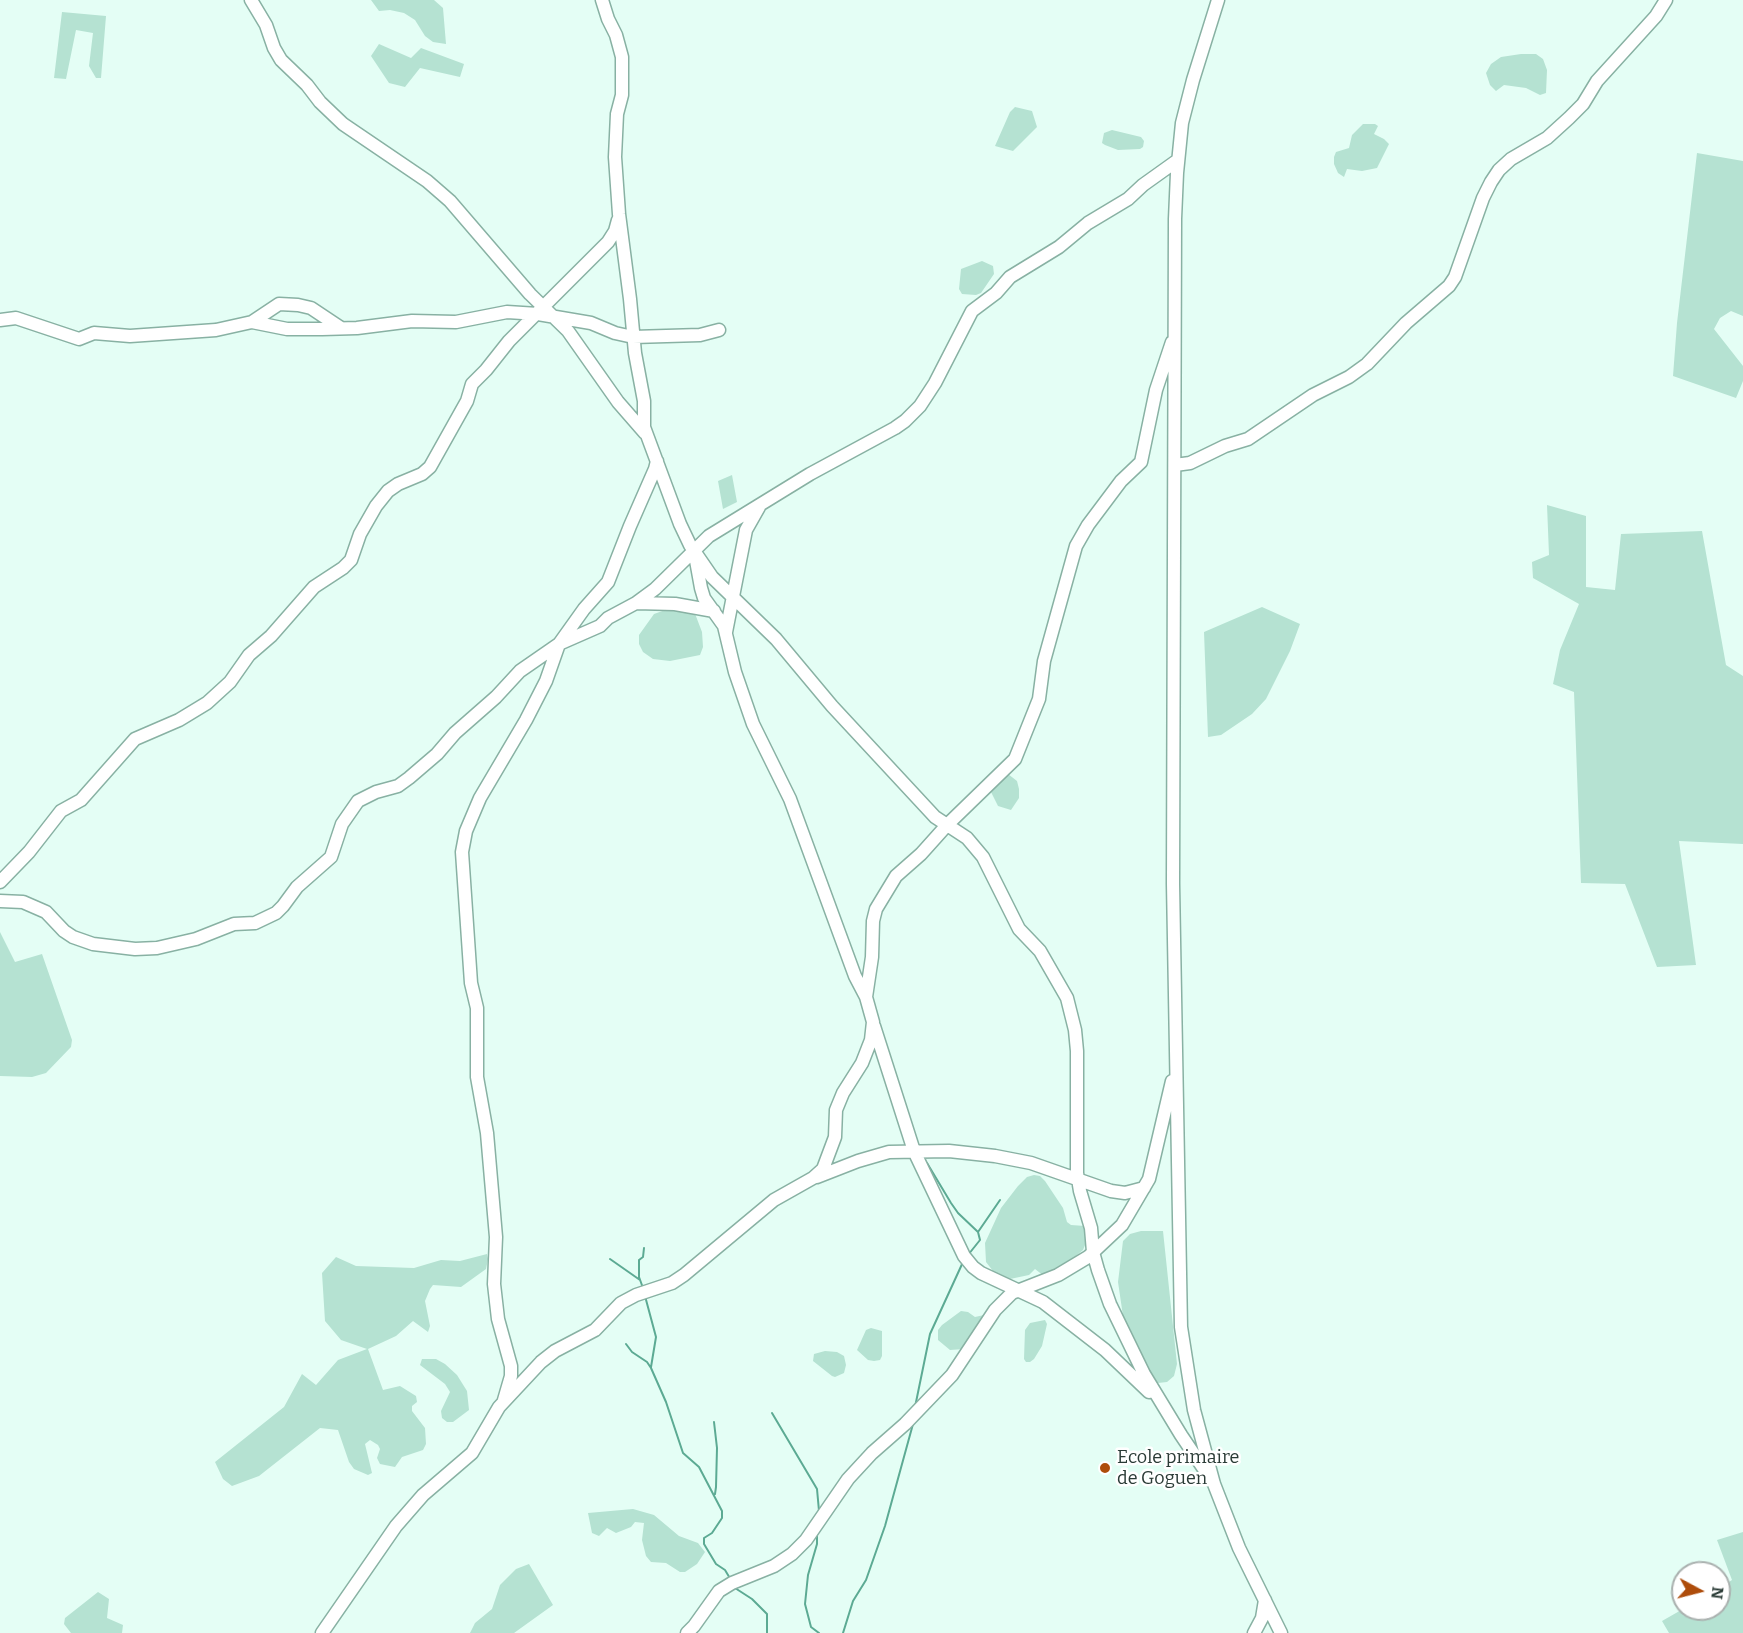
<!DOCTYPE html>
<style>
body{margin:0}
#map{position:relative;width:1743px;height:1633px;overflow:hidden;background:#e4fef5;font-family:Bitter,serif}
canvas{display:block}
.north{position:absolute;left:1671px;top:1561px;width:60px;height:60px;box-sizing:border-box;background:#fff;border:2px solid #aab1af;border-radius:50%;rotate:97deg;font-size:16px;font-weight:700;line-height:24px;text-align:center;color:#2a3b36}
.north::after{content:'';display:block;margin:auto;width:21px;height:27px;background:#ae4d0b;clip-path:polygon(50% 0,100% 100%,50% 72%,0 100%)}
</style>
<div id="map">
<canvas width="1743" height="1633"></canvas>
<div class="north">N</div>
</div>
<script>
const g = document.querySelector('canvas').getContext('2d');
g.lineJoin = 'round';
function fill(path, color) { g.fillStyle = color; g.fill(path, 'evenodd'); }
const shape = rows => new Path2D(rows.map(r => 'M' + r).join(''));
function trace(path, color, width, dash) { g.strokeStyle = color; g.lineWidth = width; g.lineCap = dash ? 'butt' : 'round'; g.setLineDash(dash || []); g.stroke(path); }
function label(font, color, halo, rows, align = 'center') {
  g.font = font + ' Bitter,serif'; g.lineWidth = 5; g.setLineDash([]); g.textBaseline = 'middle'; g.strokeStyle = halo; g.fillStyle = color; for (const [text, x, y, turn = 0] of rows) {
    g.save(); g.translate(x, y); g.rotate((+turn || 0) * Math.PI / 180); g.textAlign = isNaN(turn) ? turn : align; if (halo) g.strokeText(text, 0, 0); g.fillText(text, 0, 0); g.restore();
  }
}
fill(shape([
 [371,0,434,0,443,8,446,44,433,42,425,36,415,20,404,13,390,10,379,11],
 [62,12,106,16,101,78,96,78,89,66,93,33,76,30,66,79,54,78],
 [379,44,411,58,421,48,464,64,460,77,420,68,405,87,389,83,371,56],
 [1521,54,1536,54,1543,59,1547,70,1546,93,1540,95,1526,88,1504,85,1496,91,1490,85,1486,73,1491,64,1501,57],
 [1015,107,1032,111,1037,127,1013,151,995,146,1010,112],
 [1363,124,1375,124,1378,126,1374,134,1384,139,1389,144,1377,168,1362,171,1347,169,1344,177,1338,173,1334,164,1334,157,1336,152,1349,148,1352,135],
 [1112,130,1141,137,1144,141,1143,147,1140,149,1118,150,1105,145,1102,143,1104,133],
 [1697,153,1743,161,1743,316,1731,311,1720,318,1714,329,1743,366,1743,381,1736,398,1673,376,1677,323],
 [982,261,993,266,994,274,981,293,976,295,962,294,959,289,961,269],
 [732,475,737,502,723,509,718,481],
 [1547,505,1586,516,1586,587,1615,590,1621,534,1702,531,1726,665,1743,676,1743,844,1679,841,1696,965,1657,967,1625,884,1581,883,1574,692,1553,684,1560,650,1579,604,1533,578,1532,562,1549,555],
 [1262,607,1300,624,1290,651,1266,699,1252,714,1221,735,1208,737,1204,632],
 [668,609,694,611,702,632,703,647,700,655,670,661,653,659,643,652,639,644,639,635,654,614],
 [1008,774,1017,781,1019,789,1019,798,1011,810,998,806,990,790],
 [0,932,15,962,42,954,72,1040,71,1047,46,1073,32,1077,0,1076],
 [1034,1175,1040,1176,1045,1181,1063,1208,1067,1222,1071,1225,1085,1226,1088,1238,1083,1250,1065,1265,1044,1276,1035,1269,1029,1275,1010,1279,993,1271,986,1262,985,1243,1001,1208,1018,1186,1027,1177],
 [1141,1231,1163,1231,1177,1364,1174,1376,1167,1382,1158,1383,1150,1375,1123,1316,1118,1282,1123,1241,1130,1234],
 [487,1254,488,1259,486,1269,461,1287,433,1285,430,1289,425,1301,430,1326,428,1332,413,1321,396,1336,368,1349,383,1390,400,1386,416,1396,417,1402,412,1406,412,1411,425,1428,426,1444,423,1450,402,1457,395,1467,380,1464,377,1458,380,1449,378,1445,370,1440,365,1444,372,1473,368,1475,354,1469,349,1462,338,1430,320,1428,259,1476,232,1486,223,1479,215,1462,284,1407,302,1374,316,1385,338,1360,367,1349,341,1340,325,1321,322,1273,336,1257,356,1266,414,1268,441,1260,460,1261],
 [961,1311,968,1312,975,1317,984,1315,985,1318,964,1349,950,1350,938,1340,938,1330,942,1325],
 [1045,1320,1047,1324,1042,1346,1034,1359,1030,1362,1026,1362,1024,1359,1025,1330,1030,1323],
 [871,1328,882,1331,882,1356,880,1360,874,1361,868,1360,857,1350,866,1330],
 [825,1351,837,1352,844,1356,846,1365,844,1373,835,1377,832,1376,813,1361,814,1354],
 [422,1359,436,1359,445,1364,457,1375,467,1391,469,1410,453,1422,447,1422,442,1418,441,1411,450,1392,445,1384,420,1365],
 [633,1509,654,1515,679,1536,698,1543,705,1552,697,1564,685,1572,680,1572,666,1563,651,1562,646,1556,642,1540,644,1523,635,1522,631,1527,616,1533,607,1528,599,1536,592,1533,588,1513],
 [1743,1532,1743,1633,1669,1633,1662,1621,1683,1609,1719,1609,1719,1588,1732,1580,1717,1540],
 [529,1564,553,1605,514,1633,470,1633,475,1623,492,1609,500,1585,516,1569],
 [98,1592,109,1599,107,1618,123,1625,122,1633,71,1633,64,1624,65,1618]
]), '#b5e2d2');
trace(shape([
 [927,1163,951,1203,958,1213,978,1232,980,1240,968,1255],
 [978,1232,1000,1200],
 [610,1259,640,1280],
 [643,1288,639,1277,639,1260,643,1257,644,1248],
 [645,1296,656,1337,651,1367],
 [626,1344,632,1352,647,1362,651,1368,666,1402,683,1453,699,1467,722,1511,722,1518,712,1533,704,1538,704,1544,716,1564,725,1570,731,1580],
 [915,1407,930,1334,963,1262],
 [772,1413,817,1489,819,1511],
 [714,1422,717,1448,716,1487,715,1494],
 [817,1532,817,1544,808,1575,805,1604,811,1627,819,1633],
 [735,1588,752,1599,767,1614,767,1633],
 [843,1633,853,1601,866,1580,885,1526,913,1424]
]), '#5caa93', 2);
const minor = shape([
 [251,0,266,25,274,48,281,60,307,85,320,102,343,124,427,181,450,201,530,294,568,331,618,402,645,433],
 [602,0,608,19,616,35,622,57,622,95,617,114,615,157,619,214,630,299,635,353,644,401,644,427,680,524,690,545,712,577,776,639,832,706,935,817,967,838,983,857,1019,929,1040,951,1067,998,1075,1030,1077,1051,1077,1173,1080,1191,1091,1228,1093,1252,1098,1270,1110,1304,1144,1374,1181,1435,1214,1484],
 [1218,0,1193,80,1182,123,1177,173,1175,219,1173,884,1181,1327,1194,1410,1214,1484,1239,1548,1281,1633],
 [0,320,16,318,79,339,94,333,130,336,216,330,252,322,287,329,322,329,357,328,412,321,456,322,507,312,538,314,591,323,615,333,633,337,700,335,719,330],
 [252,322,279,304,298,305,311,308,341,328],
 [1175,465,1190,463,1225,446,1248,439,1313,395,1349,377,1367,364,1406,323,1449,286,1455,277,1483,198,1491,182,1499,170,1511,159,1547,138,1569,118,1583,104,1597,81,1656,16,1666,0],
 [695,555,701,588,704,598,724,626,735,672,753,724,790,799,855,976,866,997],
 [636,603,675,604,714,611],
 [726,632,746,530,759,507],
 [0,882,29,852,61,811,81,800,135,739,179,720,207,703,230,682,249,655,271,636,314,587,343,568,351,560,360,534,376,506,388,491,398,484,422,474,430,467,467,401,472,384,486,370,509,341,608,242,615,231,618,220],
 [0,901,23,902,46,912,64,931,73,937,93,944,135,949,157,948,196,939,234,924,255,923,276,913,283,906,297,887,331,857,342,824,358,801,376,792,398,786,409,778,437,754,455,733,496,697,520,671,559,644,600,626,608,618,636,603,655,589,709,536,810,474,895,428,905,421,920,406,935,383,972,311,996,293,1010,277,1059,247,1088,223,1128,199,1143,185,1178,160],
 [874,1026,914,1151,964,1256,973,1267,981,1273,1043,1302,1105,1350,1149,1392],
 [817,1177,858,1161,889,1152,949,1151,995,1156,1031,1163,1111,1191,1125,1193,1144,1188],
 [504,1400,511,1376,511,1366,498,1319,494,1284,496,1237,487,1133,477,1077,477,1008,471,983,462,852,466,831,480,798,526,720,546,681,559,644,584,609,608,582,630,526,655,469,657,461],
 [322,1633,396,1526,423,1495,472,1453,499,1407,541,1362,555,1351,595,1330,621,1303,636,1295,672,1283,684,1275,774,1200,813,1178,823,1169,835,1137,836,1110,843,1093,862,1063,871,1040,873,1022,866,997,872,957,873,921,876,909,896,876,921,854,947,825,1015,759,1039,699,1044,661,1076,546,1088,525,1121,481,1141,462,1156,390,1172,342],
 [687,1633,694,1626,719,1591,732,1583,774,1566,792,1554,806,1540,848,1479,872,1453,905,1424,952,1375,995,1310,1012,1293,1058,1275,1088,1257,1122,1225,1149,1179,1172,1081],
 [1254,1633,1262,1618,1265,1600]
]);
trace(minor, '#88b1a3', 15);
trace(minor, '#fff', 12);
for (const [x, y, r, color] of [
 [1105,1468,6,"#ae4d0b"]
]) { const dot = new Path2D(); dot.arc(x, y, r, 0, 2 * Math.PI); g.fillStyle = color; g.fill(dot); trace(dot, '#fff', 2); }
label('18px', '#2a3b36', '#fff', [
 ["Ecole primaire",1117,1458],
 ["de Goguen",1117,1479]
], 'left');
</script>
